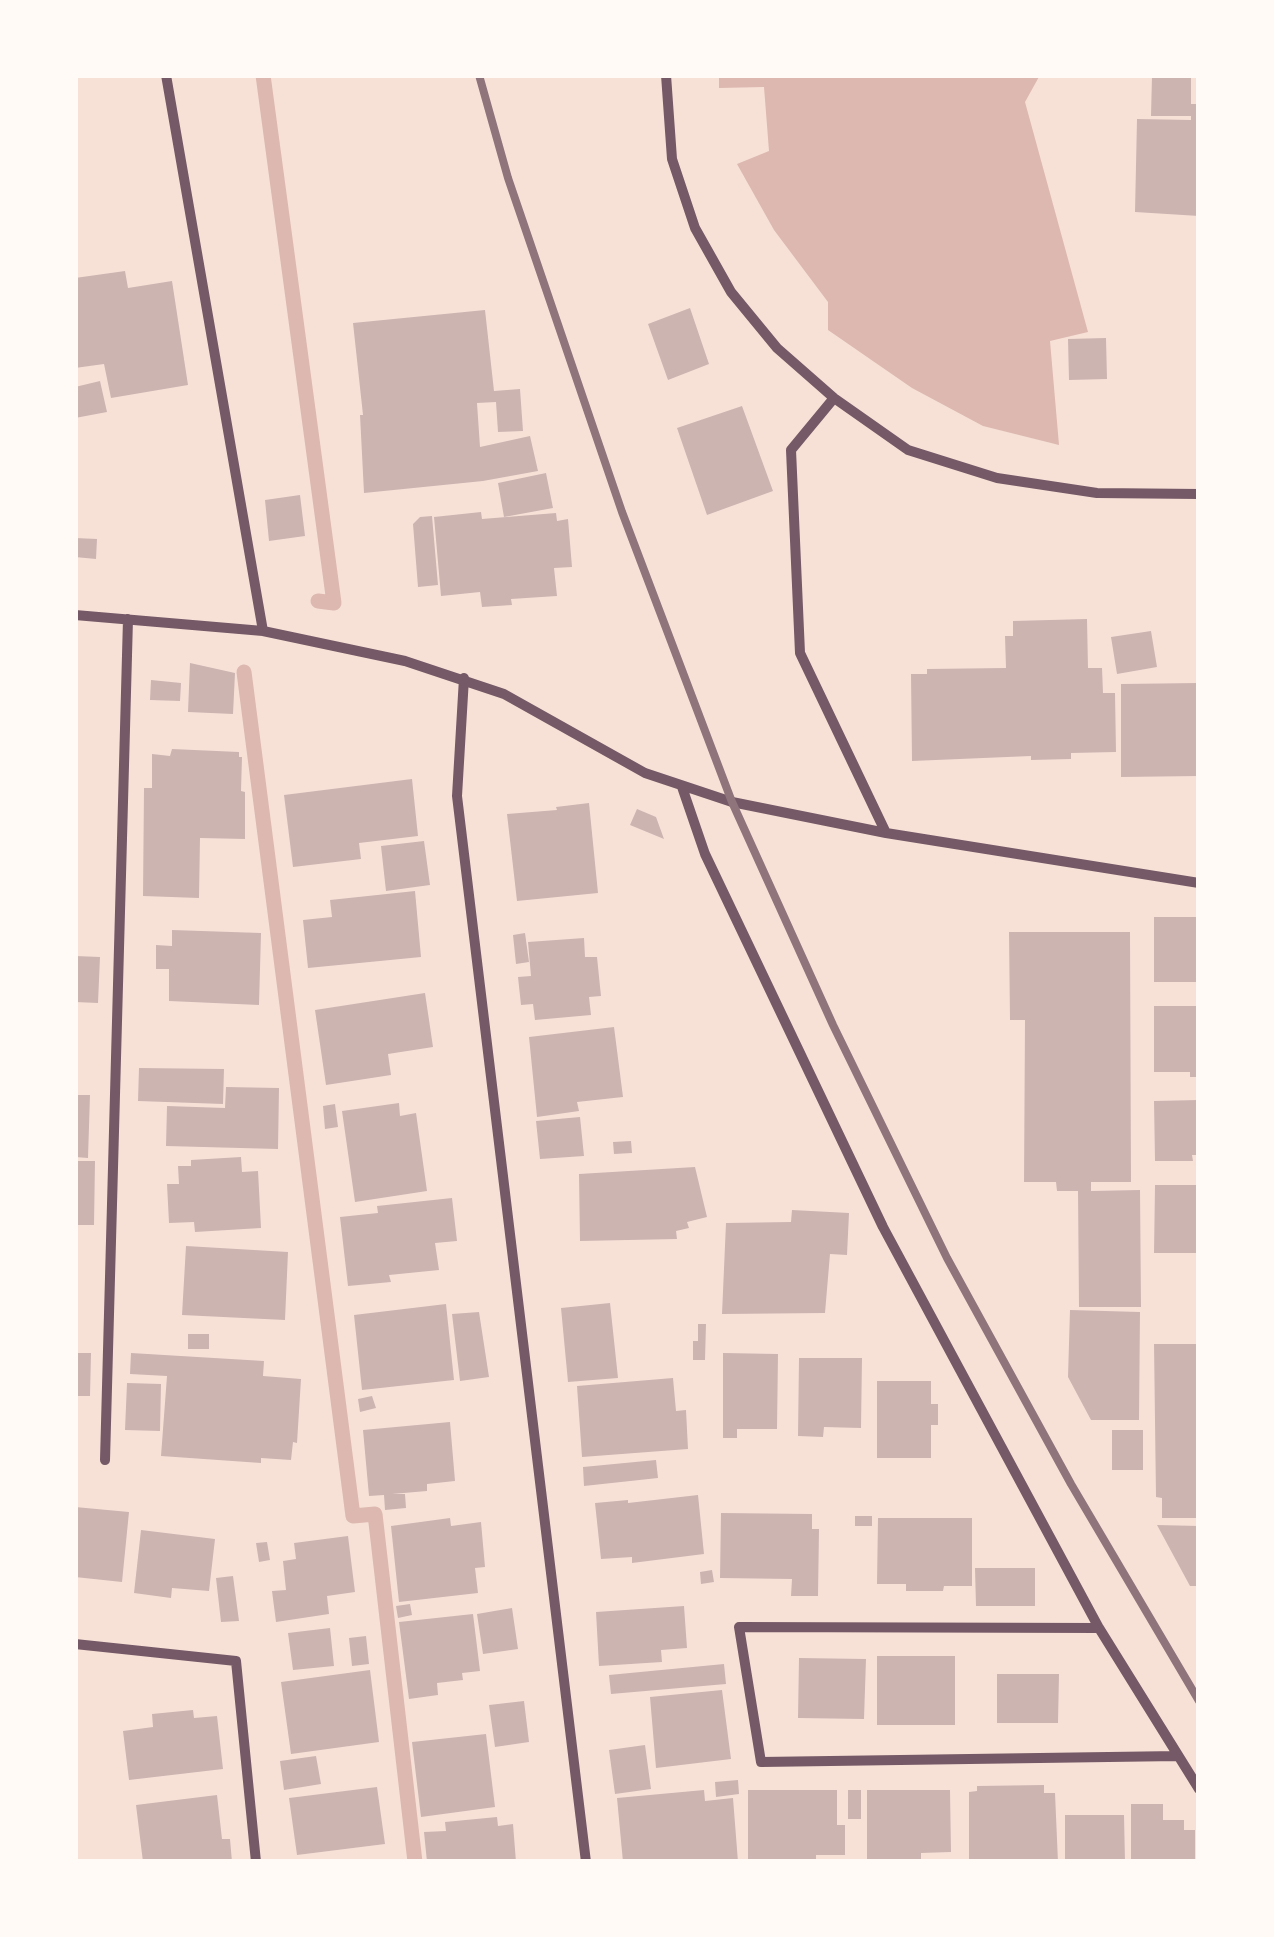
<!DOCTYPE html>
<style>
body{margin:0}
#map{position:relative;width:1274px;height:1937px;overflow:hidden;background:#f7e1d7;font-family:"DM Sans",sans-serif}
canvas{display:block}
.frame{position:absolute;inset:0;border:78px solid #fffaf5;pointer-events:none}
</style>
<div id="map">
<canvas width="1274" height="1937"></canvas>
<div class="frame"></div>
</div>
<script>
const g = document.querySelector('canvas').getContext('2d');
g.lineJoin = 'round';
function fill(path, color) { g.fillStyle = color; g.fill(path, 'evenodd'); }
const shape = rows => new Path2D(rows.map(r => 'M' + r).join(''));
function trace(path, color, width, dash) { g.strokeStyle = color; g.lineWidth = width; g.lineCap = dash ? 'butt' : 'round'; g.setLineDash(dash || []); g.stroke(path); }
fill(shape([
 [719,75,1040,75,1025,102,1088,332,1050,341,1059,445,983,426,912,388,828,330,828,302,774,230,737,164,769,151,764,87,719,88]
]), '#dcb8b0');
trace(shape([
 [263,75,334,603,318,601],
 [244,672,353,1516,375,1514,415,1862]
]), '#dcb8b0', 15);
fill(shape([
 [1152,76,1191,77,1191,104,1199,104,1199,216,1135,212,1137,119,1191,120,1191,116,1151,116],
 [125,271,128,288,172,281,188,385,111,398,104,364,75,368,75,278],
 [690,308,709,364,668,380,648,324],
 [485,310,494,391,520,389,523,431,498,432,496,402,477,403,480,447,530,436,538,471,483,481,364,493,360,415,363,415,353,323],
 [1106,338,1107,379,1069,380,1068,339],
 [100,381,107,412,75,418,75,387],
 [742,406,773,491,707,515,677,428],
 [546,473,553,508,504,517,498,483],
 [300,495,305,536,269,541,265,500],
 [481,512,482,519,556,513,557,521,568,519,572,567,554,568,557,596,511,599,512,605,482,607,480,592,441,596,434,517],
 [432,516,438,585,418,587,413,524,420,517],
 [75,538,97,539,96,559,75,557],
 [1087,619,1088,668,1102,668,1103,693,1115,693,1116,752,1071,753,1071,759,1031,760,1031,756,912,761,911,674,927,674,927,669,1006,668,1005,636,1013,636,1013,621],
 [1151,631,1157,667,1117,674,1111,637],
 [190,663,235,673,233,714,188,712],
 [151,680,181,683,180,701,150,700],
 [1199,683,1199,776,1121,777,1121,684],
 [172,749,239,752,239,757,242,757,241,791,245,792,245,839,200,838,199,898,143,896,144,788,152,788,152,754,170,756],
 [412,779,418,836,359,843,361,859,293,867,284,795],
 [589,803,598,893,517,901,507,814,557,810,556,807],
 [637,809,656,817,664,839,630,825],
 [424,841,430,885,386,891,381,846],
 [415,891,421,957,308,968,303,920,332,917,330,900],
 [1154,917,1199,917,1199,982,1154,982],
 [172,930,261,933,259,1005,169,1001,169,969,156,969,156,945,172,946],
 [1009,932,1130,932,1131,1182,1091,1182,1091,1191,1140,1190,1141,1307,1079,1307,1078,1191,1057,1191,1056,1182,1024,1182,1025,1020,1010,1020],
 [525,933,529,962,516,964,513,935],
 [584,938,585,957,597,957,601,996,589,997,591,1015,535,1020,533,1004,521,1005,518,977,531,976,528,942],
 [75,956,100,957,98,1003,75,1002],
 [425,993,433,1047,388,1054,391,1075,326,1085,315,1010],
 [1154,1006,1199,1006,1199,1077,1190,1077,1190,1072,1154,1072],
 [614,1027,623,1097,577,1102,579,1111,537,1117,529,1037],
 [139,1068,224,1069,223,1104,138,1101],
 [226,1087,279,1088,278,1149,166,1146,167,1106,225,1108],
 [75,1095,90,1095,88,1158,75,1157],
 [1199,1100,1199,1155,1192,1155,1193,1161,1155,1161,1154,1101],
 [399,1103,400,1116,416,1113,427,1191,355,1202,342,1111],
 [335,1104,338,1127,325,1129,323,1106],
 [580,1117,584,1156,540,1159,536,1121],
 [631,1141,632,1153,614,1154,613,1142],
 [241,1157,242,1172,258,1171,261,1228,195,1232,194,1222,169,1223,167,1184,179,1184,178,1166,191,1166,191,1160],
 [75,1161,95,1161,94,1225,75,1225],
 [695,1167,707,1217,687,1222,689,1228,676,1231,677,1239,580,1241,579,1174],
 [1155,1185,1199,1185,1199,1253,1154,1253],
 [452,1198,457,1241,435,1243,439,1270,389,1275,391,1282,348,1286,340,1217,378,1213,377,1206],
 [792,1210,849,1213,847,1255,830,1254,825,1313,722,1314,726,1223,791,1222],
 [186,1246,288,1252,285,1320,182,1315],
 [610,1303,618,1378,568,1382,561,1308],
 [446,1304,454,1380,362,1390,354,1315],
 [1070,1310,1140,1312,1139,1420,1091,1420,1068,1377],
 [479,1312,489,1377,460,1381,452,1314],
 [698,1324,706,1324,705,1360,693,1360,693,1341,698,1341],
 [188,1334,209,1334,209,1349,188,1349],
 [1154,1344,1199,1344,1199,1518,1162,1518,1162,1498,1156,1497],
 [75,1353,91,1353,90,1396,75,1396],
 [131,1353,264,1361,263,1376,301,1379,297,1443,293,1442,291,1460,261,1458,261,1463,161,1456,167,1376,130,1374],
 [723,1353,778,1354,777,1429,737,1429,737,1438,723,1438],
 [799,1358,862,1358,861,1428,824,1427,823,1437,798,1436],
 [673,1378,676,1411,686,1410,688,1449,582,1457,577,1386],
 [877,1381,931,1381,931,1404,938,1404,938,1425,931,1425,931,1458,877,1458],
 [127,1383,161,1384,160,1431,125,1430],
 [372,1396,376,1408,360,1412,358,1399],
 [450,1422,455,1481,427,1484,427,1491,392,1494,405,1494,406,1508,385,1510,384,1495,369,1496,363,1430],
 [1112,1430,1143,1430,1143,1470,1112,1470],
 [656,1460,658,1478,584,1486,583,1467],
 [698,1495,704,1554,632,1563,632,1557,601,1559,595,1503,628,1500,628,1503],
 [75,1507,129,1512,122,1582,75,1577],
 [721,1513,812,1514,812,1529,819,1529,818,1596,791,1596,792,1579,720,1578],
 [855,1516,872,1516,872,1526,855,1526],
 [450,1518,451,1526,481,1522,485,1567,475,1568,478,1593,399,1602,391,1526],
 [878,1518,972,1518,972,1586,944,1586,943,1591,906,1591,906,1584,877,1584],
 [1157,1525,1199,1526,1199,1586,1190,1586],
 [141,1530,215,1539,209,1591,172,1588,171,1598,134,1593],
 [348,1536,355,1592,327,1596,329,1614,276,1622,272,1591,286,1590,283,1561,296,1559,294,1543],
 [267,1542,270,1560,259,1562,256,1543],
 [975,1568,1035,1568,1035,1606,976,1606],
 [712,1570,714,1582,701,1584,700,1572],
 [233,1576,239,1621,221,1622,216,1578],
 [410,1604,412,1615,398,1618,396,1606],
 [684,1606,687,1648,661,1650,662,1662,599,1666,596,1612],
 [512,1608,518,1649,483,1654,477,1614],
 [473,1614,480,1671,462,1673,463,1680,437,1683,438,1695,409,1699,399,1622],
 [330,1628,334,1666,293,1670,288,1633],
 [366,1636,369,1664,352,1666,349,1638],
 [877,1656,955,1656,955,1725,877,1725],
 [799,1658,866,1659,864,1719,798,1718],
 [724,1664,726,1684,611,1694,609,1675],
 [370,1670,379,1742,291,1754,281,1682],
 [997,1674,1059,1674,1058,1723,997,1723],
 [722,1690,731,1759,656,1768,650,1697],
 [524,1701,529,1742,495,1747,489,1705],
 [193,1710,194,1718,217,1716,223,1769,129,1780,123,1731,153,1727,152,1714],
 [486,1734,495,1807,421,1817,412,1742],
 [645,1745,651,1789,615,1794,609,1750],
 [316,1756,321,1784,284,1790,280,1761],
 [738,1780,739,1794,716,1797,715,1782],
 [1044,1785,1044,1793,1055,1793,1058,1862,969,1861,969,1792,977,1791,977,1786],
 [377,1787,385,1844,297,1855,289,1798],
 [704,1790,705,1801,733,1798,738,1862,623,1862,617,1798],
 [748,1790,837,1790,837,1825,845,1825,845,1855,816,1855,816,1860,748,1860],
 [848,1790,861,1790,861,1819,848,1819],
 [867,1790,950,1790,951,1852,921,1853,921,1862,867,1862],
 [217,1795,222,1839,230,1839,232,1862,143,1862,136,1805],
 [1131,1804,1163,1804,1163,1820,1184,1820,1184,1830,1195,1830,1195,1862,1131,1862],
 [1065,1815,1124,1815,1125,1862,1065,1862],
 [497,1817,498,1826,513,1824,516,1862,427,1862,424,1832,446,1831,445,1822]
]), '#ccb4b1');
trace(shape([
 [166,75,263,631],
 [666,75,672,159,695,228,731,292,777,348,834,398,908,450,997,478,1097,493,1199,494],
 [834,398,791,450,800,653,886,833],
 [75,615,263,631,405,661,504,694,645,773,732,802,886,833,1199,883],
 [464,678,457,796,586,1862],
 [682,787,705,854,883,1227,1099,1628,1199,1789],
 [105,1460,128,619],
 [1099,1628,739,1627,761,1762,1178,1756],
 [75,1644,236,1661,256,1862]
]), '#755966', 10);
trace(shape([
 [479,75,508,178,622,512,732,802,833,1025,947,1258,1071,1484,1199,1701]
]), '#8f747c', 8);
</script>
